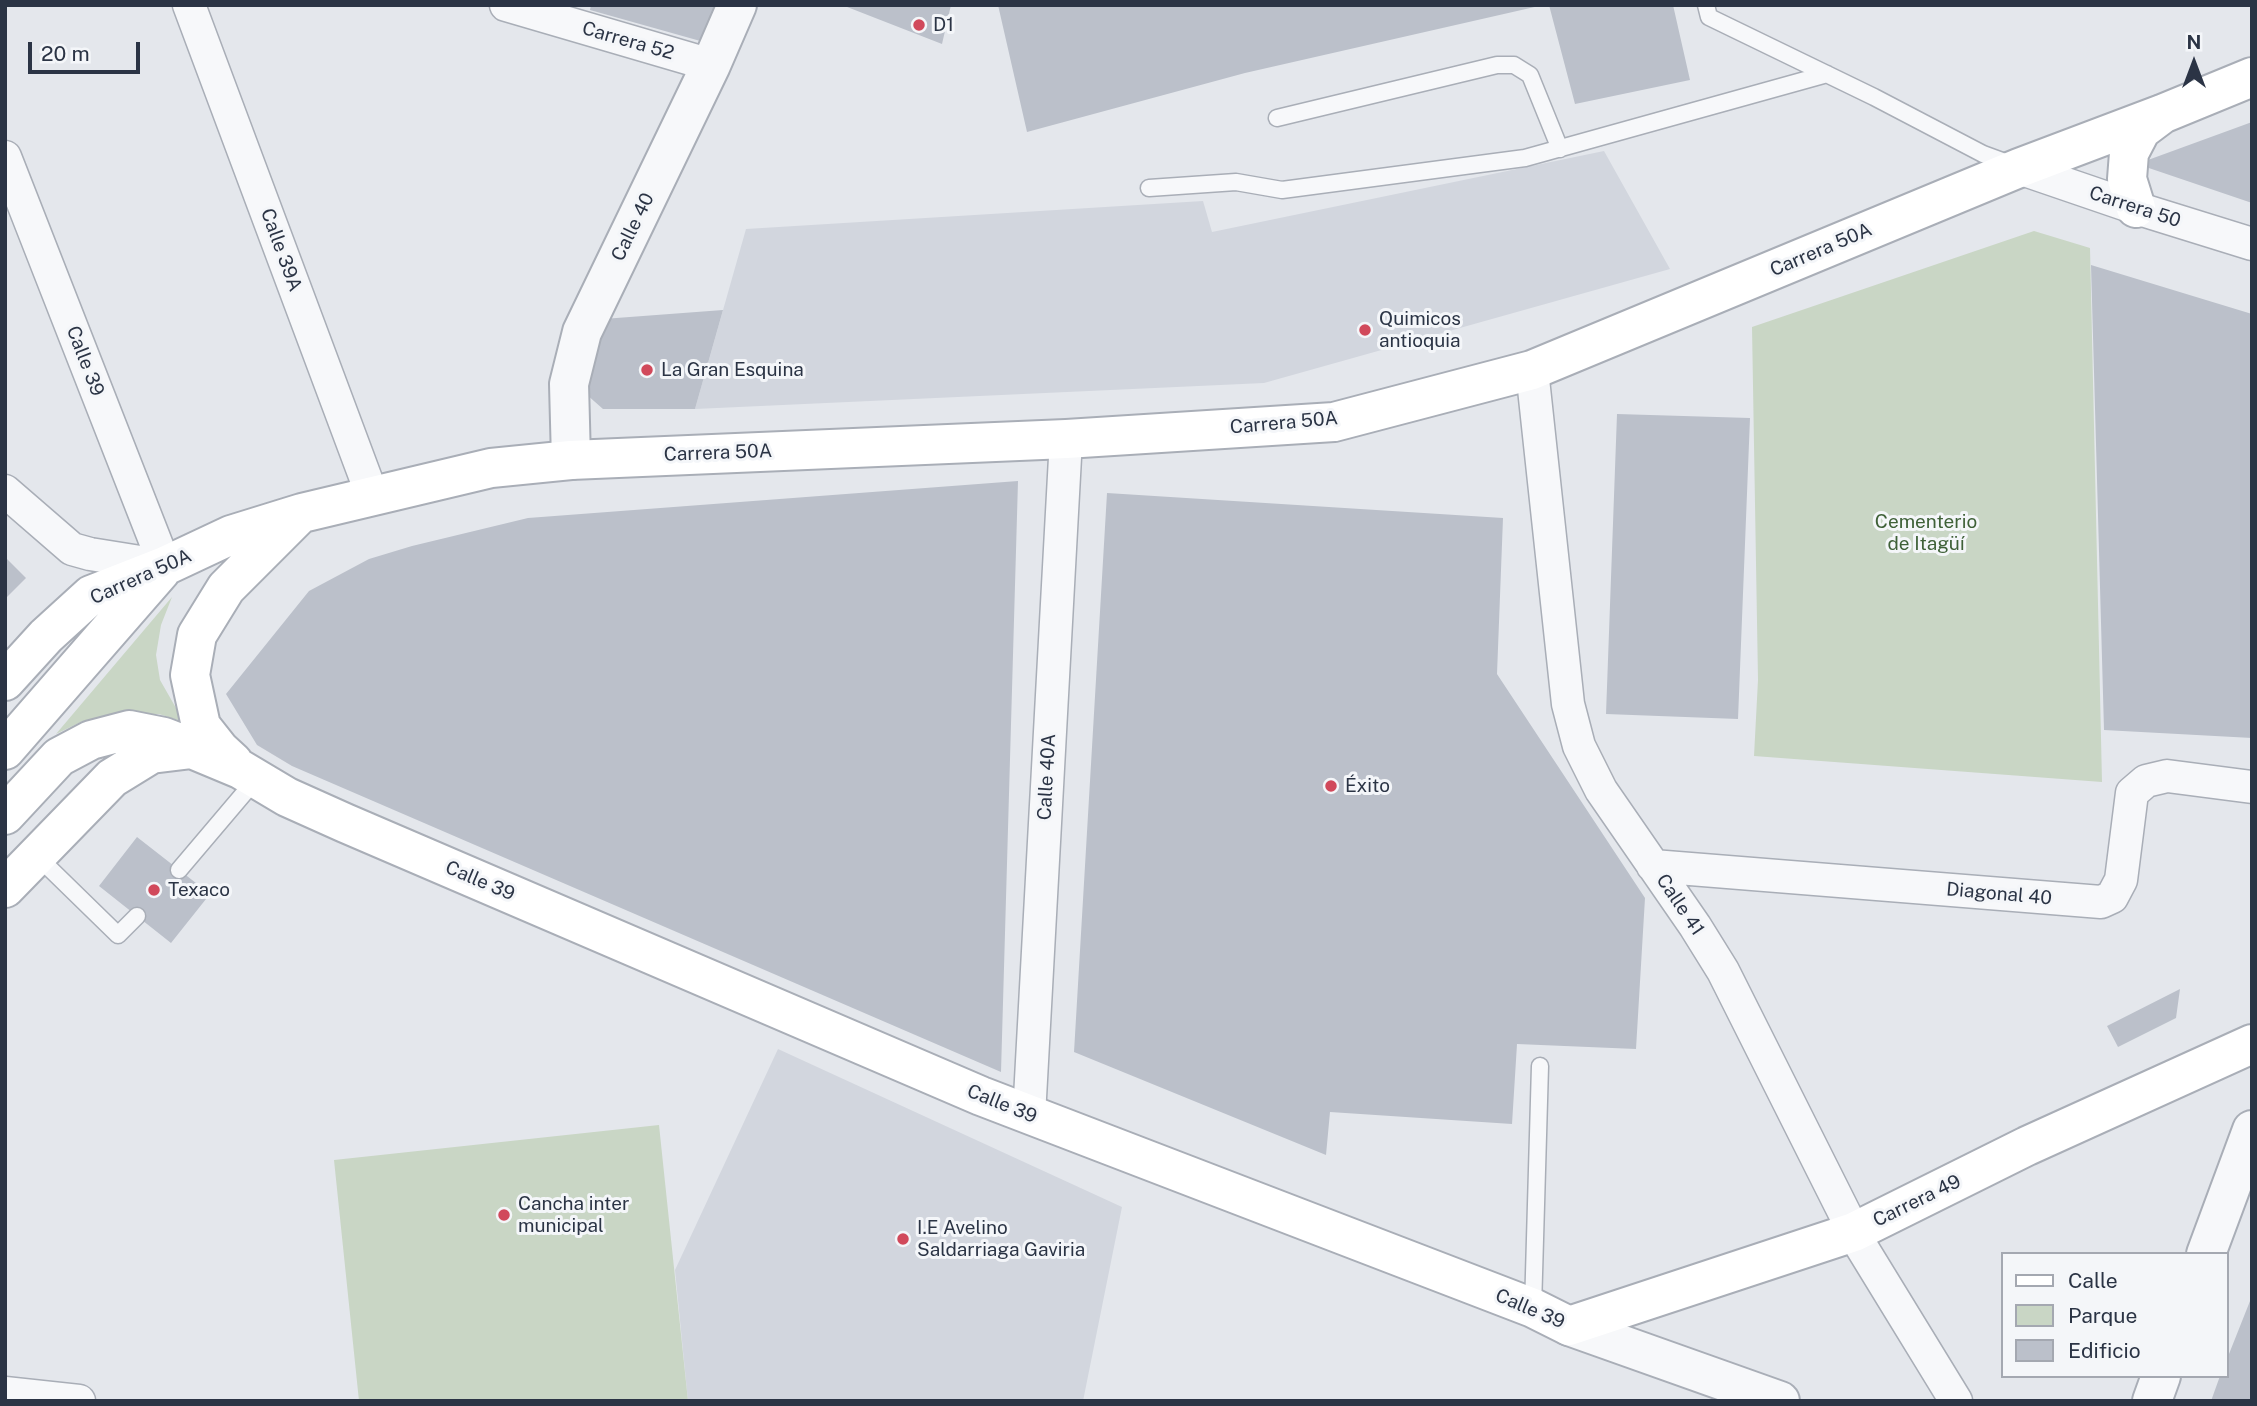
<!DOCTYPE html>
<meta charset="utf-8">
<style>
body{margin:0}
#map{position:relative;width:2257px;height:1406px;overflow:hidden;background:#e4e7ec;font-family:"Public Sans",sans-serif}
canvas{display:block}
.frame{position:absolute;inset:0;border:7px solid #2b3445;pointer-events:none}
.legend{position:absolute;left:2001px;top:1252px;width:228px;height:126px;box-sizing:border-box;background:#f4f6f9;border:2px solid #a4a8b1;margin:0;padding:9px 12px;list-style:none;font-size:21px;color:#2b3445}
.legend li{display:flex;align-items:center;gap:14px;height:35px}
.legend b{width:35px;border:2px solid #a4a8b1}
.north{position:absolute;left:2159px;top:28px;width:70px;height:70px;-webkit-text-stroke:5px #f4f6f9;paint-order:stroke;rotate:0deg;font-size:19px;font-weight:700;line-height:28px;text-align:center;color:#2b3445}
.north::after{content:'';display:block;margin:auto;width:24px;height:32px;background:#2b3445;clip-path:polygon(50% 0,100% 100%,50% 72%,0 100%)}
.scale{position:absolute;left:28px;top:42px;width:112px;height:32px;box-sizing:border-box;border:4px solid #2b3445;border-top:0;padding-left:9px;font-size:21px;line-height:24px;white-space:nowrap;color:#2b3445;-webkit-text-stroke:5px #f4f6f9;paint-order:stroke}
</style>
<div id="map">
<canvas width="2257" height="1406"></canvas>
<div class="frame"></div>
<ul class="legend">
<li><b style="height:9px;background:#fff"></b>Calle</li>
<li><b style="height:19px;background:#c9d6c5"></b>Parque</li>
<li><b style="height:19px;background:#bbc0ca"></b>Edificio</li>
</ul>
<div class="north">N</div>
<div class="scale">20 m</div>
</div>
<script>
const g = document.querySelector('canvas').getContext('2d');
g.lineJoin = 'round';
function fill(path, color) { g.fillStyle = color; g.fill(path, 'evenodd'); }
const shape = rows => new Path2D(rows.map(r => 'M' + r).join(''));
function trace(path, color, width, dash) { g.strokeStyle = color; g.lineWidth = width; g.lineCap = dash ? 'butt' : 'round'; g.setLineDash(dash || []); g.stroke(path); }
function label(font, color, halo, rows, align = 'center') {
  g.font = font + ' "Public Sans",sans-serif'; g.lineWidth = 6; g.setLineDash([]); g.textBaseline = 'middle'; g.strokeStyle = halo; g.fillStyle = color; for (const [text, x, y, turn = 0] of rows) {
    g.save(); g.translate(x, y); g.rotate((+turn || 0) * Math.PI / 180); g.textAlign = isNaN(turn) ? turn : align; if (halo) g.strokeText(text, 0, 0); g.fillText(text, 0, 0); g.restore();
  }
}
fill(shape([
 [1604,151,1670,269,1264,383,695,409,746,229,1203,201,1212,232],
 [778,1049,1122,1207,1083,1401,688,1401,675,1270]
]), '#d2d6de');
fill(shape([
 [2034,231,2090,248,2102,782,1754,756,1758,680,1752,327],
 [172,597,161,625,156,655,160,680,184,722,159,714,127,714,83,721,56,734],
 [659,1125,688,1401,359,1401,334,1160]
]), '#c9d6c5');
fill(shape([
 [591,5,728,5,711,44,590,10],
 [842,5,951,5,942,44],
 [998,5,1539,5,1539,6,1245,73,1027,132],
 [1549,5,1673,5,1690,80,1575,104],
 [2252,122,2252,203,2137,164],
 [2091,265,2252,314,2252,738,2104,730],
 [723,310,695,409,603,409,586,394,603,319],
 [1617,414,1750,418,1738,719,1606,714],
 [1018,481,1001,1072,292,766,257,745,226,694,309,591,369,559,412,546,528,518],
 [1107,493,1503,518,1497,674,1645,898,1636,1049,1517,1044,1512,1124,1330,1112,1326,1155,1074,1052],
 [5,557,26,578,5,599],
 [137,837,210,894,171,943,99,886],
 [2180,989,2176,1018,2118,1047,2107,1026],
 [2252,1296,2252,1401,2211,1401,2220,1376,2227,1376,2227,1359]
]), '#bbc0ca');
const service = shape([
 [1706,5,1709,17,1874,97,1983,154,2013,165],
 [1277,118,1497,65,1514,65,1530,75,1560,149],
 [1149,188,1236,182,1282,190,1525,158,1827,74],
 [37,856,118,935,137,916],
 [179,870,257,778],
 [1533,1308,1540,1066]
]);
const minor = shape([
 [189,5,372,495],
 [506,5,711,65],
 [5,157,165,566],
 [2019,168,2136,208,2252,244],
 [1532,370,1568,704,1579,746,1601,790,1695,926,1723,971,1861,1246,1956,1401],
 [5,491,72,549,90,554,165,566],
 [1653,866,2101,902,2112,897,2121,880,2132,793,2146,781,2167,776,2252,787],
 [1029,1116,1066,439],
 [5,1393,79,1401]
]);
const tertiary = shape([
 [571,460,569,384,582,332,711,65,737,5],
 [2206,1254,2252,1130],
 [1569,1326,1780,1401],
 [2152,1401,2161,1376]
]);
const secondary = shape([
 [2136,208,2127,179,2129,153,2141,130,2161,115],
 [5,681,46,636,91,595,165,566,231,535,302,513,491,468,571,460,1066,439,1334,422,1532,370,2019,168,2162,114,2252,77],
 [5,750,161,571],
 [233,762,220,750,201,726,190,675,197,635,226,588,297,517],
 [5,815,59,757,91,740,129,730,164,737,187,746],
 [5,888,112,778,151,754,192,749,240,769,287,797,345,823,981,1096,1533,1308,1569,1326,1854,1232,2027,1146,2252,1044]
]);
trace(service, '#a9aeb7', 19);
trace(minor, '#a9aeb7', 35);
trace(tertiary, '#a9aeb7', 42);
trace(secondary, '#a9aeb7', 42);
trace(service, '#f7f8fa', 16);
trace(minor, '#f7f8fa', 32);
trace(tertiary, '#f7f8fa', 38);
trace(secondary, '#fff', 38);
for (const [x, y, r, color] of [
 [919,25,7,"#d1495b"],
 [1365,330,7,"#d1495b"],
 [647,370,7,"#d1495b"],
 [1331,786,7,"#d1495b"],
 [154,890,7,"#d1495b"],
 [504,1215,7,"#d1495b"],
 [903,1239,7,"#d1495b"]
]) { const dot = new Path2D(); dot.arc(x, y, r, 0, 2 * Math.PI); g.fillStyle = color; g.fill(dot); trace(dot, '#f4f6f9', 2.5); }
label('19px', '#2b3445', '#f4f6f9', [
 ["D1",933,25],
 ["Quimicos",1379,319],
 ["antioquia",1379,341],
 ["La Gran Esquina",661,370],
 ["Éxito",1345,786],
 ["Texaco",168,890],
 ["Cancha inter",518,1204],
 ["municipal",518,1226],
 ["I.E Avelino",917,1228],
 ["Saldarriaga Gaviria",917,1250]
], 'left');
label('19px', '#2b3445', '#f4f6f9', [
 ["Carrera 52",628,41,16],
 ["Carrera 50",2135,207,18],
 ["Calle 40",633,227,-64],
 ["Calle 39A",281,250,70],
 ["Carrera 50A",1821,250,-23],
 ["Calle 39",85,361,69],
 ["Carrera 50A",1284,423,-5],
 ["Carrera 50A",718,453,-2],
 ["Carrera 50A",141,577,-24],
 ["Calle 40A",1047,777,-87],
 ["Calle 39",480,881,23],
 ["Diagonal 40",1999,894,5],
 ["Calle 41",1680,905,56],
 ["Calle 39",1002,1104,22],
 ["Carrera 49",1917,1201,-26],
 ["Calle 39",1530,1309,23]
]);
label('19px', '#3f6138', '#f4f6f9', [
 ["Cementerio",1926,522],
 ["de Itagüí",1926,544]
]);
</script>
